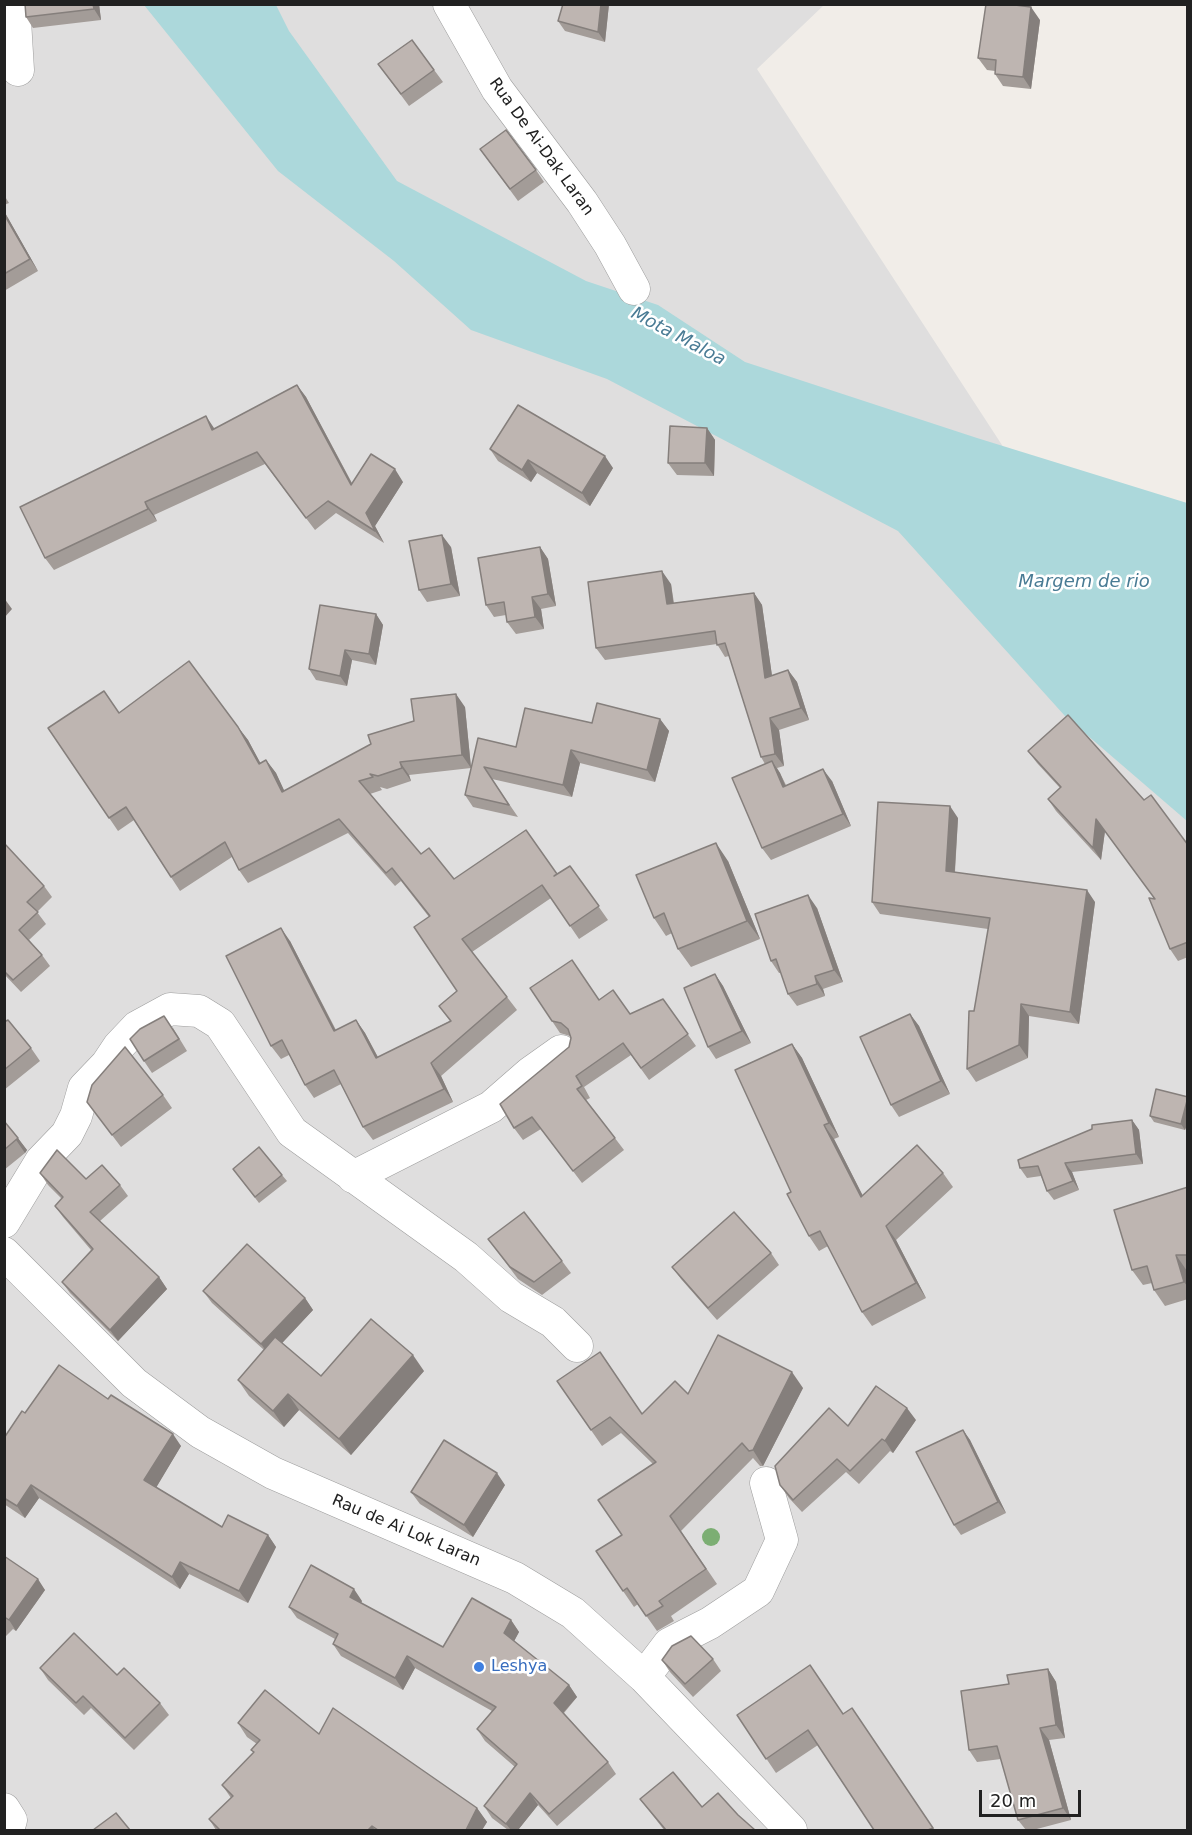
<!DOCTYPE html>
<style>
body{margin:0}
#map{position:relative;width:1192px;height:1835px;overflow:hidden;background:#f1ede8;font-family:"DejaVu Sans",sans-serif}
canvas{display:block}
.frame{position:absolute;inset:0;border:6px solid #212121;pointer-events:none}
.scale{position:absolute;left:979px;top:1790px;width:102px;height:27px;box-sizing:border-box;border:3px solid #212121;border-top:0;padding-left:8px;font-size:18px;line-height:21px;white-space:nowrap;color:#212121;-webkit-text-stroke:4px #fff;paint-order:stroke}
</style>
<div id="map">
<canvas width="1192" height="1835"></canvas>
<div class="frame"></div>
<div class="scale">20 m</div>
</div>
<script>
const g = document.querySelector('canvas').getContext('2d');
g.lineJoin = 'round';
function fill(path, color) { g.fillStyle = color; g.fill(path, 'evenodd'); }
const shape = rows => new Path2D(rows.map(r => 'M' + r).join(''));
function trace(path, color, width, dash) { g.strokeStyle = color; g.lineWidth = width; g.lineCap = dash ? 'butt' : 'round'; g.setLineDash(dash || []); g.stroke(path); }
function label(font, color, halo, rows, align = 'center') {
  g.font = font + ' "DejaVu Sans",sans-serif'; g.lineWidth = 5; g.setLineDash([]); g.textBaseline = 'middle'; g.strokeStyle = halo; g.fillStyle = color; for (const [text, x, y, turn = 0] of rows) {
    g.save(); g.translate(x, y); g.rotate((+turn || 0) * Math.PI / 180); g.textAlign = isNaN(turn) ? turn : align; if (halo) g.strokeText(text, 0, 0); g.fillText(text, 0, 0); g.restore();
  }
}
fill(shape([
 [5,5,824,5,757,69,1187,729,1187,1830,5,1830]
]), '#dfdede');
fill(shape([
 [144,5,276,5,289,31,397,181,586,281,658,305,745,362,977,438,1187,503,1187,821,1065,716,898,531,607,379,471,330,394,261,278,171]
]), '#acd8db');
const minor = shape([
 [14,4,18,70],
 [449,4,497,89,582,202,610,245,634,289],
 [353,1177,491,1107,530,1073,561,1051],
 [4,1222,41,1161,67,1134,76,1116,84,1088,107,1064,119,1046,137,1027,170,1009,199,1011,220,1024,292,1132,466,1257,511,1297,553,1322,577,1346],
 [4,1253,134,1383,200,1432,273,1473,515,1578,573,1613,644,1677,791,1830],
 [644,1677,669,1644,710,1623,758,1591,782,1540,766,1483],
 [4,1809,11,1820,8,1830]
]);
trace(minor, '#9e9e9e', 33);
trace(minor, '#fff', 32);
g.fillStyle = '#7cae73';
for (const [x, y] of [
 [711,1537]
]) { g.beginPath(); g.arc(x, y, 9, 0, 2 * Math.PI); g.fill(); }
fill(shape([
 [25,4,99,4,101,20,33,28,26,17],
 [563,4,609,4,605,42,565,31,558,21],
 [1040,20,1031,89,1003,86,995,74,995,71,987,70,978,58],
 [412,40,443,82,409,106,378,64],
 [480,149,536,170,544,182,518,201],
 [4,195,9,203,4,205],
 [4,211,38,271,4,291],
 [297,385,306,397,352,483,403,482,375,526,384,543,336,513,315,530,265,464,154,515,157,521,54,570,45,558,215,429],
 [707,428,715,440,714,476,677,475,668,463],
 [490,449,613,468,590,506,537,473,531,482,498,461],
 [451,547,460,596,427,602,419,590],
 [540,547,548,559,556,606,541,609,544,629,516,634,507,622,506,615,494,617,486,605],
 [671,584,674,603,754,593,762,605,772,676,788,670,797,682,809,720,779,730,784,766,777,768,780,773,786,785,832,781,851,826,771,860,762,848,765,764,761,757,729,656,725,657,717,644,605,660,596,648],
 [376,614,383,625,376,665,352,660,347,686,316,680,309,669],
 [465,707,471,767,516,747,592,723,660,719,669,731,655,782,580,763,572,797,492,779,518,817,473,807,465,795,471,768,409,775,411,781,387,789,380,787,382,790,370,794,421,854,454,879,557,874,570,866,608,920,579,939,551,898,472,952,507,997,517,1010,441,1076,453,1102,373,1140,363,1127,341,1084,314,1098,305,1085,289,1055,281,1059,271,1046,290,941,336,1030,356,1020,365,1033,378,1057,450,1021,439,1006,457,991,429,917,401,881,395,886,348,833,248,883,239,870,232,857,180,891,134,820,118,831,48,728,119,713,238,727,248,740,260,763,266,760,276,773,284,791],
 [1028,751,1144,800,1188,845,1188,957,1178,961,1170,949,1155,899,1105,831,1101,860,1056,811,1048,799,1060,788,1037,763],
 [958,818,955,872,1095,902,1079,1024,1029,1016,1028,1058,976,1082,967,1069,988,929,880,914,872,902],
 [4,843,44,886,52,897,37,912,46,924,29,940,42,955,50,966,21,992,4,974],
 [728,861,760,939,691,967,678,949,672,933,666,936,654,918],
 [817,908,843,982,823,989,825,996,797,1006,788,994,781,973,779,973,771,961],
 [715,974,723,986,751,1043,716,1059,708,1047],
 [663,999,696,1046,649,1080,631,1055,584,1087,590,1098,586,1100,624,1150,582,1183,541,1129,523,1140,514,1128,569,1047,571,1038,570,1036,560,1033,552,1021,599,1000,630,1014],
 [910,1014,919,1026,950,1094,899,1117,891,1105],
 [4,1022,31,1048,40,1061,4,1090],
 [173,1028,187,1051,152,1073,144,1061],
 [792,1044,802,1058,839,1137,834,1139,863,1196,943,1173,953,1187,896,1240,926,1298,872,1326,862,1312,828,1246,819,1251,809,1236],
 [163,1095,172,1108,121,1147,87,1102],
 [1188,1097,1188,1122,1185,1130,1154,1122,1150,1116],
 [1132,1120,1139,1130,1143,1164,1072,1172,1079,1190,1054,1200,1047,1191,1041,1176,1027,1178,1020,1168],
 [4,1121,27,1150,25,1153,4,1170],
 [233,1169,282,1175,287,1181,259,1203],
 [40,1173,120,1185,128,1196,100,1221,159,1277,167,1289,118,1341,70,1293,62,1282,91,1250,63,1217,55,1206,62,1199,48,1185],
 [1188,1187,1188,1299,1165,1306,1154,1290,1152,1283,1143,1285,1132,1270],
 [488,1239,562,1261,571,1273,542,1295,518,1279],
 [771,1253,779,1265,717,1320,681,1279,672,1267],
 [203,1291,305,1298,313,1310,282,1343,321,1376,424,1371,351,1455,299,1410,284,1427,249,1396,238,1380,264,1350,212,1303],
 [557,1381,642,1414,688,1394,803,1388,763,1466,760,1466,753,1458,681,1531,717,1584,671,1616,674,1621,657,1631,638,1604,634,1607,623,1591,622,1535,653,1464,621,1433,602,1446],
 [108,1399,181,1446,156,1487,222,1527,268,1535,276,1547,248,1603,189,1574,180,1589,39,1498,25,1518,4,1504,4,1438,25,1413],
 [916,1420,893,1453,890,1451,859,1484,846,1472,802,1512,789,1498,780,1485],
 [963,1430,970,1440,1006,1513,961,1535,954,1525],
 [505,1485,473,1537,420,1504,411,1492],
 [4,1556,45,1590,16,1631,13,1629,4,1638],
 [362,1601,361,1603,443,1647,511,1620,519,1632,514,1641,569,1685,577,1697,564,1713,608,1762,616,1774,557,1826,538,1805,518,1830,508,1830,492,1818,484,1806,515,1767,485,1741,477,1729,492,1711,415,1668,403,1690,341,1656,333,1644,335,1639,297,1618,289,1607],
 [713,1659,721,1671,693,1697,670,1672,662,1660],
 [40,1668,117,1675,160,1703,169,1715,134,1750,91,1708,84,1715,48,1680],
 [1048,1669,1056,1682,1065,1738,1049,1740,1071,1820,1033,1830,1026,1830,1018,1820,1001,1759,977,1762,969,1750,1009,1684],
 [843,1714,935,1830,874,1830,818,1745,776,1773,737,1715],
 [238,1723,319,1734,477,1808,487,1822,482,1830,216,1830,209,1819,231,1798,222,1785,254,1753,251,1750,257,1744,247,1737],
 [640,1799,702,1807,738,1815,755,1830,664,1830]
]), '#a39c98');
fill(shape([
 [93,4,99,4,101,20,94,9],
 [601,4,609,4,605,42,598,32],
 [1031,7,1040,20,1031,89,1023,77],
 [4,211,38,271,30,259,4,214],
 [297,385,306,397,359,497,351,485],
 [206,416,214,428,221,442,212,430],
 [707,428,715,440,714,476,705,463],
 [605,456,613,468,590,506,582,493],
 [528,460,537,473,531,482,522,470],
 [395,469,403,482,375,526,384,543,375,531,366,513],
 [145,502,154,515,157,521,148,509],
 [442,535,451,547,460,596,451,584],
 [540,547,548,559,556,606,548,594],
 [662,571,671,584,675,616,667,604],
 [754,593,762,605,774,690,765,678],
 [532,597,541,609,544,629,535,617],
 [4,598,12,609,4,618],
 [376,614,383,625,376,665,369,654],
 [345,650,352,660,347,686,340,676],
 [788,670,797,682,809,720,801,708],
 [456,694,465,707,471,768,462,755],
 [770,718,779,730,784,766,775,754],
 [660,719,669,731,655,782,647,770],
 [238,727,248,740,268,777,259,764],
 [571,750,580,763,572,797,563,785],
 [266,760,276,773,291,805,282,792],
 [772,761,780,773,791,799,783,787],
 [400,762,409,775,411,781,402,768],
 [823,769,832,781,851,826,843,814],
 [950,806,958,818,954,883,946,871],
 [1096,819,1105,831,1101,860,1093,848],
 [716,843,728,861,760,939,747,921],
 [1087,890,1095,902,1079,1024,1070,1012],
 [808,895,817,908,843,982,834,970],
 [281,928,290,941,343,1045,334,1031],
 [715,974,723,986,751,1043,742,1031],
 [815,976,823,989,825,996,817,984],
 [1021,1004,1029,1016,1028,1058,1019,1045],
 [910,1014,919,1026,950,1094,941,1081],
 [356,1020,365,1033,385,1071,376,1058],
 [792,1044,802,1058,839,1137,829,1123],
 [431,1063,441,1076,453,1102,444,1089],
 [1188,1099,1188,1122,1185,1130,1181,1124],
 [1132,1120,1139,1130,1143,1164,1136,1154],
 [824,1125,834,1139,871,1212,861,1197],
 [18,1138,27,1150,25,1153,16,1140],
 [1065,1163,1072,1172,1079,1190,1073,1181],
 [886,1226,896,1240,926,1298,916,1283],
 [1176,1255,1187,1271,1188,1287,1184,1282],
 [159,1277,167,1289,118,1341,110,1330],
 [305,1298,313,1310,270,1356,261,1344],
 [413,1355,424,1371,351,1455,339,1439],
 [792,1372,803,1388,763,1466,753,1450],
 [288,1394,299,1410,284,1427,273,1411],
 [907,1408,916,1420,893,1453,885,1441],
 [963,1430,970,1440,1006,1513,998,1502],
 [173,1434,181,1446,153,1493,144,1480],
 [497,1473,505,1485,473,1537,464,1525],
 [31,1485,39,1498,25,1518,17,1506],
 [268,1535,276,1547,248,1603,239,1591],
 [180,1562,189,1574,180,1589,172,1577],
 [38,1579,45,1590,16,1631,9,1620],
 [354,1589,362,1601,358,1608,350,1597],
 [511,1620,519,1632,512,1645,504,1633],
 [407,1656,415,1668,403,1690,395,1678],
 [1048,1669,1056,1682,1065,1738,1056,1725],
 [569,1685,577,1697,562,1714,554,1703],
 [1040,1728,1049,1740,1071,1820,1063,1808],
 [530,1793,538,1805,518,1830,511,1830,506,1824],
 [477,1808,487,1822,482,1830,466,1830],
 [372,1826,375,1830,368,1830]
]), '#857f7c');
const building = shape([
 [25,4,93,4,94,9,26,17,25,4],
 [563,4,601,4,598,32,558,21,563,4],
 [986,4,1007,4,1031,7,1023,77,995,74,996,60,978,58,986,4],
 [412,40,434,70,401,94,378,64,412,40],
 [506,130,536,170,510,189,480,149,506,130],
 [4,214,30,259,4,274,4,214],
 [297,385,351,485,371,454,395,469,366,513,375,531,328,501,306,518,257,452,145,502,148,509,45,558,20,507,206,416,212,430,297,385],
 [518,405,605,456,582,493,528,460,522,470,490,449,518,405],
 [670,426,707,428,705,463,668,463,670,426],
 [442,535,451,584,419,590,409,541,442,535],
 [540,547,548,594,532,597,535,617,507,622,504,602,486,605,478,558,540,547],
 [662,571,667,604,754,593,765,678,788,670,801,708,770,718,775,754,761,757,725,643,717,645,715,631,596,648,588,582,662,571],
 [320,605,376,614,369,654,345,650,340,676,309,669,320,605],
 [189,661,238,727,259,764,266,760,282,792,371,744,368,735,414,721,411,699,456,694,462,755,400,762,402,768,378,776,370,774,373,777,359,781,421,854,429,848,454,879,526,830,557,874,554,876,570,866,599,906,570,926,542,885,462,939,507,997,431,1063,444,1089,363,1127,334,1070,305,1085,282,1040,271,1046,226,956,281,928,334,1031,356,1020,376,1058,451,1021,439,1006,457,991,414,927,430,916,392,868,386,873,339,819,239,870,225,842,171,877,126,807,109,818,48,728,104,691,119,713,189,661],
 [597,703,660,719,647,770,571,750,563,785,484,767,509,805,465,795,478,738,516,747,525,708,592,723,597,703],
 [1068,715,1144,800,1151,795,1188,845,1188,942,1170,949,1149,898,1155,899,1096,819,1093,848,1048,799,1061,787,1028,751,1068,715],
 [772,761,783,787,823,769,843,814,762,848,732,778,772,761],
 [878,802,950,806,946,871,1087,890,1070,1012,1021,1004,1019,1045,967,1069,969,1011,974,1011,990,918,872,902,878,802],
 [4,843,44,886,27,902,38,912,19,930,42,955,13,980,4,971,4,843],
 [716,843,747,921,678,949,664,913,654,918,636,875,716,843],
 [808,895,834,970,815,976,817,984,788,994,776,959,771,961,755,914,808,895],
 [572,960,599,1000,613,990,630,1014,663,999,688,1034,641,1068,623,1043,576,1076,582,1086,577,1089,615,1138,573,1171,532,1117,514,1128,500,1104,569,1047,571,1038,568,1029,561,1023,552,1021,530,988,572,960],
 [715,974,742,1031,708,1047,684,988,715,974],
 [910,1014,941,1081,891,1105,860,1037,910,1014],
 [164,1016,179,1039,144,1061,130,1039,140,1029,164,1016],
 [8,1020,31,1048,4,1070,4,1022,8,1020],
 [792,1044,829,1123,824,1125,861,1197,917,1145,943,1173,886,1226,916,1283,862,1312,820,1231,809,1236,787,1194,791,1192,735,1070,792,1044],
 [125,1047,163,1095,112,1135,87,1102,92,1085,125,1047],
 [1156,1089,1188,1097,1181,1124,1150,1116,1156,1089],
 [1132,1120,1136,1154,1065,1163,1073,1181,1047,1191,1038,1166,1020,1168,1018,1160,1092,1129,1092,1125,1132,1120],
 [4,1121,18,1138,4,1150,4,1121],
 [259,1147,282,1175,255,1197,233,1169,259,1147],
 [57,1150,86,1179,102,1165,120,1185,90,1212,159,1277,110,1330,62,1282,93,1249,55,1206,63,1197,40,1173,57,1150],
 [1188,1187,1188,1255,1176,1255,1184,1282,1154,1290,1147,1266,1132,1270,1114,1210,1188,1187],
 [524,1212,562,1261,534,1282,510,1267,488,1239,524,1212],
 [734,1212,771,1253,708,1308,672,1267,734,1212],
 [247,1244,305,1298,261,1344,203,1291,247,1244],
 [371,1319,413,1355,339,1439,288,1394,273,1411,238,1380,275,1337,321,1376,371,1319],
 [718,1335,792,1372,753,1450,749,1451,742,1443,670,1516,706,1569,659,1601,663,1606,646,1616,627,1588,623,1591,596,1551,622,1535,598,1500,656,1462,610,1417,591,1430,557,1381,600,1352,642,1414,675,1381,688,1394,718,1335],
 [59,1365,108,1399,111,1395,173,1434,144,1480,222,1527,228,1515,268,1535,239,1591,180,1562,172,1577,31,1485,17,1506,4,1498,4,1438,22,1411,25,1413,59,1365],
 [876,1386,907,1408,885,1441,882,1439,850,1471,837,1459,793,1500,780,1485,775,1466,829,1408,848,1426,876,1386],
 [963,1430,998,1502,954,1525,916,1452,963,1430],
 [444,1440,497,1473,464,1525,411,1492,444,1440],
 [4,1556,38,1579,9,1620,6,1618,4,1620,4,1556],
 [311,1565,354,1589,350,1597,443,1647,472,1598,511,1620,504,1633,569,1685,554,1703,608,1762,549,1814,530,1793,506,1824,484,1806,517,1764,477,1729,496,1707,407,1656,395,1678,333,1644,338,1634,289,1607,311,1565],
 [74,1633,117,1675,124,1668,160,1703,125,1738,83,1696,76,1703,40,1668,74,1633],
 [691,1636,713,1659,685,1684,662,1660,672,1646,691,1636],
 [810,1665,843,1714,852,1708,933,1828,928,1830,874,1830,808,1730,766,1759,737,1715,810,1665],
 [1048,1669,1056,1725,1040,1728,1063,1808,1018,1820,997,1746,969,1750,961,1691,1009,1684,1007,1675,1048,1669],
 [265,1690,319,1734,333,1708,477,1808,466,1830,378,1830,372,1826,368,1830,220,1830,209,1819,233,1796,222,1785,254,1752,251,1750,260,1740,238,1723,265,1690],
 [673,1772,702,1807,718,1793,738,1815,755,1830,666,1830,640,1799,673,1772],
 [116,1813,130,1830,93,1830,116,1813]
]);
fill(building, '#beb5b1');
trace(building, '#857f7c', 1.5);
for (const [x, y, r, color] of [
 [479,1667,6,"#3f7fe0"]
]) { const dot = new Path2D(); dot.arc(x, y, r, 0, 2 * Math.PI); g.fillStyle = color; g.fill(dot); trace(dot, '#fff', 2); }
label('16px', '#212121', '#fff', [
 ["Rua De Ai-Dak Laran",541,147,54],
 ["Rau de Ai Lok Laran",406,1531,23]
]);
label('16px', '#366cbe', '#fff', [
 ["Leshya",491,1667]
], 'left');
label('italic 18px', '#497b94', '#fff', [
 ["Mota Maloa",678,337,28],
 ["Margem de rio",1084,582]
]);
</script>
